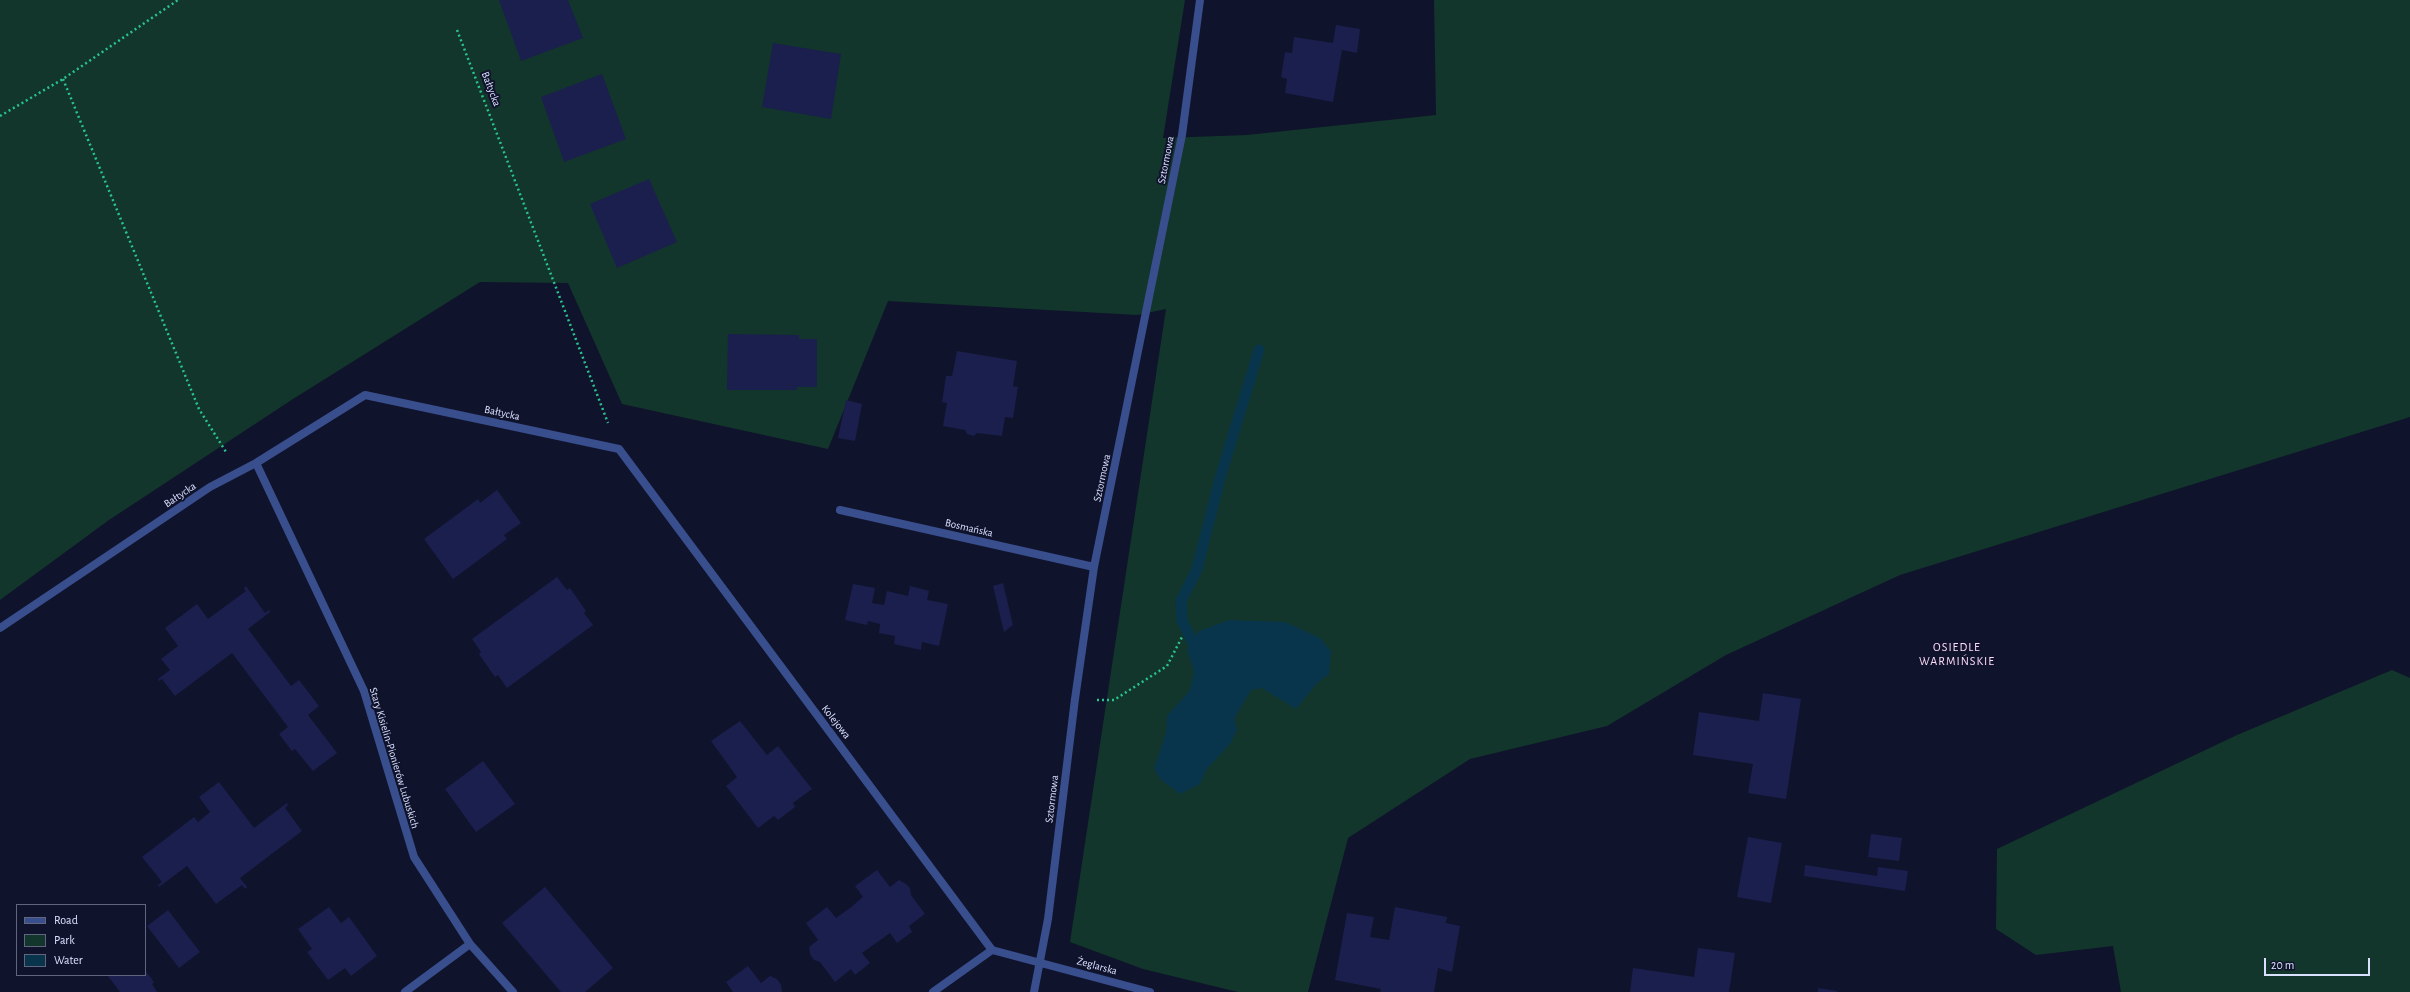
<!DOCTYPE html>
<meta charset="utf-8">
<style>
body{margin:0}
#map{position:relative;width:2410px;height:992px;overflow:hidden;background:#10132c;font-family:"Alegreya Sans",sans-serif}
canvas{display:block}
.legend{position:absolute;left:16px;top:904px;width:130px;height:72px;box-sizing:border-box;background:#10132c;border:1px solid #616580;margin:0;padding:5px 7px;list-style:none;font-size:12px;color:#dae1ff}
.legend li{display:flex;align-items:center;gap:8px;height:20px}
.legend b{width:20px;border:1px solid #616580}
.scale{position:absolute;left:2264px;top:958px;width:106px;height:18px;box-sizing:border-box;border:2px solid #dae1ff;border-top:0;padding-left:5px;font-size:12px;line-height:14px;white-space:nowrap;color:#dae1ff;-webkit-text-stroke:3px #10132c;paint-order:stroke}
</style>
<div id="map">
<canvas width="2410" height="992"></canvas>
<ul class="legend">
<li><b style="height:5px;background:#384e8d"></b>Road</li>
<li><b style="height:11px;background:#12362b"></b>Park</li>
<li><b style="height:11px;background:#08354c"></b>Water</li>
</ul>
<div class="scale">20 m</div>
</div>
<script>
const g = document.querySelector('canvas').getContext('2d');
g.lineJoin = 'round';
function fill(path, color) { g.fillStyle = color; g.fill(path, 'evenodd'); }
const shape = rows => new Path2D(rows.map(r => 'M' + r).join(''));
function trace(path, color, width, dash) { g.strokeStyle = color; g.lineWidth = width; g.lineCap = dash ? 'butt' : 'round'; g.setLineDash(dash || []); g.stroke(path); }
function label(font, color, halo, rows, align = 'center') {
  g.font = font + ' "Alegreya Sans",sans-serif'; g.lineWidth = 4; g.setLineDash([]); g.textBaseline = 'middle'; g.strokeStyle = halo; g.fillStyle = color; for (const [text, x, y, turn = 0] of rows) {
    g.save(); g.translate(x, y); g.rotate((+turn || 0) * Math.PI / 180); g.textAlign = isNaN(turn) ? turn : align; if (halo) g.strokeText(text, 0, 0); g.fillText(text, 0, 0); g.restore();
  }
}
fill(shape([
 [0,0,1185,0,1163,138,1247,135,1436,115,1434,0,2410,0,2410,417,1900,575,1726,655,1607,726,1470,759,1348,838,1308,992,1238,992,1143,969,1070,942,1166,309,1137,315,888,301,828,449,622,404,568,283,480,282,293,399,109,520,0,600],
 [2392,670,2410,678,2410,992,2121,992,2113,946,2036,955,1996,929,1997,849,2237,735]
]), '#12362b');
fill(shape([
 [1229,620,1285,622,1320,638,1331,651,1329,674,1317,683,1296,709,1262,688,1251,690,1234,719,1237,730,1230,744,1206,770,1200,784,1180,794,1160,779,1154,768,1166,733,1167,716,1190,690,1194,672,1187,649,1199,631]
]), '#08354c');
trace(shape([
 [1192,641,1182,621,1181,601,1197,569,1220,478,1259,350]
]), '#08354c', 11);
fill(shape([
 [499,0,568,0,583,38,521,61],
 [1336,25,1360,29,1357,53,1342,50,1333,102,1285,93,1287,79,1281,77,1285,52,1292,53,1294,37,1333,43],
 [773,43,841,54,831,119,762,107],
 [602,74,626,139,564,162,541,97],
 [649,179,677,242,617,268,590,204],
 [728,334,799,335,799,339,817,339,817,387,797,387,797,390,727,390],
 [957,351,1017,361,1013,386,1018,387,1013,418,1005,417,1002,436,977,433,974,436,967,434,965,430,943,426,947,403,942,402,946,376,952,376],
 [846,400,862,404,855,441,838,438],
 [497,490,521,523,504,535,507,539,453,579,424,539,478,499,480,503],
 [557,577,567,590,570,588,586,611,584,613,593,625,507,688,498,675,495,677,479,654,481,652,472,639],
 [1003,583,1013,625,1004,632,993,586],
 [853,584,875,588,872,603,884,605,887,591,908,596,910,586,929,591,927,600,948,604,939,646,922,642,921,650,894,644,895,636,879,633,880,624,868,621,867,625,845,620],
 [246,586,265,613,269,610,270,612,248,629,291,686,299,680,319,706,308,715,337,753,313,771,295,749,292,751,279,734,288,727,232,653,175,696,162,679,159,681,158,679,170,670,161,659,178,646,165,628,197,604,208,619,246,591,244,588],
 [1763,693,1801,699,1786,799,1748,793,1753,764,1693,755,1699,712,1759,721],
 [740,721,767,755,778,746,812,789,793,803,795,807,778,820,774,816,758,828,726,786,737,777,711,741],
 [483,761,515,804,476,832,445,789],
 [219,782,254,828,287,803,288,805,285,808,302,831,240,878,247,887,245,889,242,885,216,904,187,866,159,887,158,885,162,882,142,857,194,817,198,822,210,812,199,797],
 [1871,834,1902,838,1899,861,1868,857],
 [1748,837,1782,843,1771,903,1737,897],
 [1805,865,1877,876,1878,867,1908,871,1905,891,1804,876],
 [877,870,890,887,899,880,906,884,910,888,911,895,925,914,909,926,912,932,897,943,890,933,862,953,870,963,855,975,851,969,835,982,820,962,814,960,810,954,809,947,818,940,806,923,827,907,836,918,850,908,863,897,855,886],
 [545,887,613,968,585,992,561,992,502,923],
 [329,907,341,923,349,917,377,956,351,976,345,968,328,980,307,952,312,949,298,929],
 [1395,907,1447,917,1446,923,1460,926,1452,972,1438,968,1434,992,1380,992,1381,989,1335,980,1347,913,1374,917,1370,937,1389,940],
 [168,910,200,952,179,968,147,926],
 [1698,948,1735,953,1729,992,1630,992,1633,968,1694,977],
 [748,966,761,983,770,976,777,979,781,985,782,992,733,992,726,982],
 [145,970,154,982,152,984,157,992,120,992,107,975,145,975],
 [1818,988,1837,991,1837,992,1818,992]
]), '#1b1f4e');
trace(shape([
 [457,30,608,423],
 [63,79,199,409,226,452],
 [0,116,63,79,178,0],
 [1097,700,1114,700,1167,666,1182,637]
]), '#2ac48e', 2.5, [2, 3]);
trace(shape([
 [256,463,364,691,414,857,470,944,513,992],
 [840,510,1094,567],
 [0,628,210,487,256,463,365,395,619,449,992,950],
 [992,950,1150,992],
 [405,992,470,944],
 [933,992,992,950],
 [1034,992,1048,919,1075,699,1094,567,1182,135,1200,0]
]), '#384e8d', 8);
label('11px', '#dae1ff', '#10132c', [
 ["Bałtycka",491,89,69],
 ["Sztormowa",1166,160,-79],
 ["Bałtycka",502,413,12],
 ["Sztormowa",1102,478,-78],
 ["Bałtycka",180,495,-34],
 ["Bosmańska",969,528,13],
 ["Kolejowa",836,722,52],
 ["Stary Kisielin-Pionierów Lubuskich",394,758,73],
 ["Sztormowa",1052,799,-83],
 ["Żeglarska",1097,966,15]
]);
g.letterSpacing = '1px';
label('12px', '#ffdcfc', '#10132c', [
 ["OSIEDLE",1957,647],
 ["WARMIŃSKIE",1957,661]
]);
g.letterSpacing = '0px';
</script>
